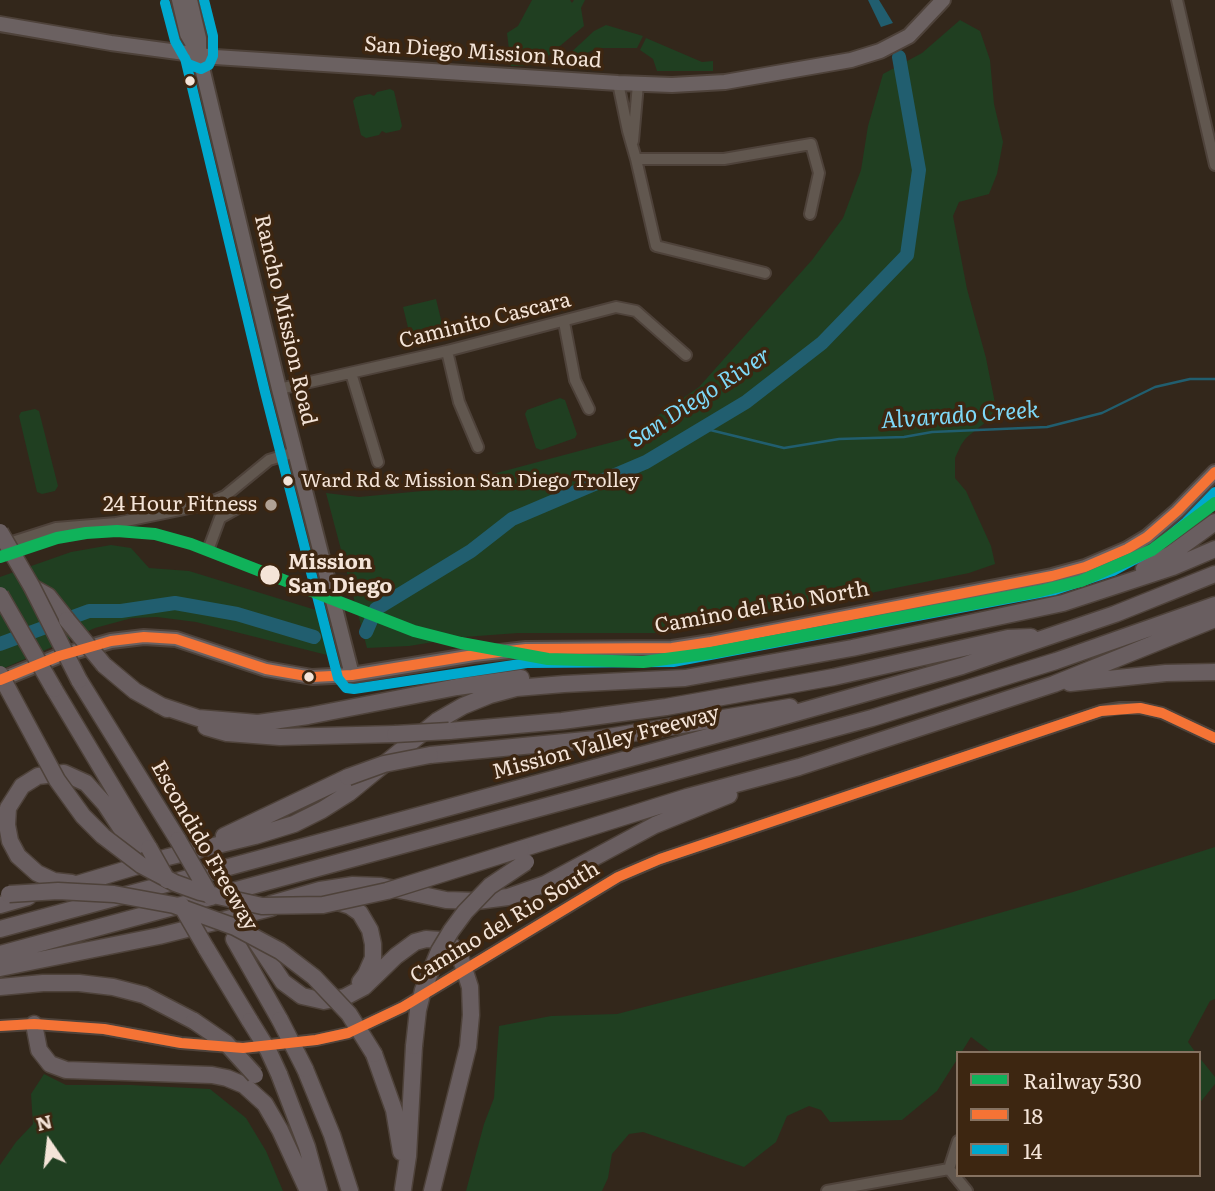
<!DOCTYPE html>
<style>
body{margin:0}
#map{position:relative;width:1215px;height:1191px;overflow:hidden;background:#33271b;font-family:Literata,serif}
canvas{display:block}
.legend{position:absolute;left:956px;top:1051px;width:245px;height:126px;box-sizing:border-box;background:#3d2611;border:2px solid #867261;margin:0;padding:9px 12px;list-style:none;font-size:21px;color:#f4e4d8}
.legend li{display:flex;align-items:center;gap:14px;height:35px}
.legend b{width:35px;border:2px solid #867261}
.north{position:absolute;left:14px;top:1107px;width:70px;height:70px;-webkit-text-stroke:5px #3d2611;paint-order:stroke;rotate:346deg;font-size:19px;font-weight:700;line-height:28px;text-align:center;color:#f4e4d8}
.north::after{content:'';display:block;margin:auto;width:24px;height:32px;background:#f4e4d8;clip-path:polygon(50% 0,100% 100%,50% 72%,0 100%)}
</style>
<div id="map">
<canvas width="1215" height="1191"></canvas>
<ul class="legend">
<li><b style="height:9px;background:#10b25a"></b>Railway 530</li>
<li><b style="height:9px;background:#f57335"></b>18</li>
<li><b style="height:9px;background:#00a9ce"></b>14</li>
</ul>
<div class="north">N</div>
</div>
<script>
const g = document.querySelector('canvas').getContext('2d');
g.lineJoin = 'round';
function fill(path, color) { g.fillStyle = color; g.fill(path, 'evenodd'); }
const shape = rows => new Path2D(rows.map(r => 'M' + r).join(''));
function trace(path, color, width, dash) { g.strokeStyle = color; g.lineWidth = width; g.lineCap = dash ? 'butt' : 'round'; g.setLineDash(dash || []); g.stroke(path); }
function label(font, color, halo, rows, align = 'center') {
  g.font = font + ' Literata,serif'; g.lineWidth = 7; g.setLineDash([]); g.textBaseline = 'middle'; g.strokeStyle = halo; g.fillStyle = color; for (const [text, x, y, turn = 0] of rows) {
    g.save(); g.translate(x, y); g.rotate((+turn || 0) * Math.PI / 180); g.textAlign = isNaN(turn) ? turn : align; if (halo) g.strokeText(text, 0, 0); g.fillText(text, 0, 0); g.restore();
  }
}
fill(shape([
 [532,0,570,0,572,3,574,0,585,0,581,8,584,26,537,65,511,66,507,33,518,26],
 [960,20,980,31,990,60,994,104,1003,142,997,174,989,194,959,202,953,216,967,289,986,358,997,413,966,438,961,445,955,458,955,478,966,491,991,546,995,564,969,573,758,616,654,633,518,633,464,637,409,646,367,648,326,493,359,497,433,490,624,439,699,387,812,260,843,218,861,170,868,126,883,74,922,53],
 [606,25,643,36,637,48,597,48,563,65,562,61,565,58,594,31],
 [646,38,702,62,713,61,713,71,657,71,653,59,640,50],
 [390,89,394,91,402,126,400,130,386,133,382,131,379,135,366,138,361,135,353,101,356,97,370,94,374,96,377,92],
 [436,299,445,336,412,344,403,307],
 [560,398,565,400,577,434,575,438,541,450,536,448,525,414,527,410],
 [35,409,39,411,58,486,55,491,42,494,37,492,19,416,21,412],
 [111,545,131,548,149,568,189,571,319,611,327,655,196,622,157,617,132,618,95,628,0,670,0,577,71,552],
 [1215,847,1215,999,1210,1001,1188,1042,1196,1053,992,1053,971,1037,961,1053,958,1053,958,1058,937,1091,902,1120,830,1122,821,1110,809,1106,787,1116,776,1142,744,1167,643,1132,629,1134,612,1154,608,1178,602,1191,466,1191,484,1124,494,1098,499,1026,551,1016,617,1014,919,936,1073,892],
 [1199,1057,1215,1077,1215,1084,1199,1104],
 [44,1074,66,1085,131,1085,210,1089,246,1118,266,1151,283,1191,0,1191,0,1165,16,1142,33,1124,31,1094]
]), '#203f21');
fill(shape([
 [868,0,879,0,893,23,881,27]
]), '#215e6f');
trace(shape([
 [702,428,784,448,839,439,904,437,932,432,1047,427,1102,413,1155,387,1190,379,1215,379]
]), '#215e6f', 2.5);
trace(shape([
 [366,632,376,609,471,551,512,519,646,462,746,402,822,343,907,255,919,170,899,57],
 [0,644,89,611,121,611,175,603,237,614,314,637]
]), '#215e6f', 14);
const minor = shape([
 [1177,0,1215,165],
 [618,83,628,131,636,159,656,246,765,273],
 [633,141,638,84],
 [636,159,724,159,811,144,819,173,810,214],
 [564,322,575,380,589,409],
 [447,351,459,402,478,447],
 [351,373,378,462],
 [279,389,447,351,616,307,636,311,686,355],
 [3,545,56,528,116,523,204,505,225,496,269,460,295,452],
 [210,545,220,518,238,508],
 [0,1026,34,1024,104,1029,181,1043,243,1048,316,1040,348,1033,403,1007,618,877,660,859,1101,711,1120,708,1140,708,1162,713,1215,738],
 [949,1169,958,1141],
 [949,1169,967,1191],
 [827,1191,949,1169]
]);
const major = shape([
 [179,0,187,34,199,55,199,38,190,0],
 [0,24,111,43,215,57,618,83,672,85,725,82,851,60,880,51,909,36,943,0],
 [199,55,279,389,352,675],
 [0,680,59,656,111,641,144,637,176,639,266,669,312,677,352,675,474,655,526,649,672,648,711,642,1052,576,1085,567,1127,549,1147,537,1177,511,1215,472]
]);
const highway = shape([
 [1144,569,1171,554,1215,522],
 [32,587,48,596,67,620],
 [104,665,135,691,167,709],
 [79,680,178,840],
 [1070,683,1166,673,1215,672],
 [54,689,149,848],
 [159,705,198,718,258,723,308,716,457,687,521,678],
 [206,727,227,733,280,737,395,734],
 [449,731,562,721,666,707,834,677,1008,638,1031,637],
 [430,755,596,739,790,707],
 [224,836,348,777],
 [521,849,687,797,799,767,1054,684,1215,619],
 [72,883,54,881,37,873,18,856,10,841,7,825,8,808,22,786,38,776,64,773,86,783,105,804,137,853],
 [57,890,168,857,255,836,294,824,322,810,349,793,437,721,463,706,490,695,516,688,564,684,685,678,852,648,1063,603,1173,567,1215,549],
 [332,900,350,906,360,913,370,930,373,944,373,958,366,974,360,982],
 [271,904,320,890,353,885,381,886,446,900,477,901,508,897,545,884,655,825,729,795],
 [0,905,28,897],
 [0,929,767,721,962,666,1115,614,1215,574],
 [251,934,283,982,302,996,324,1001,345,997,364,987,396,956,415,942,426,939,440,940,450,944,459,953,470,987,471,1015,468,1047,432,1191],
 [234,939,280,1020],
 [206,948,250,1021],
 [0,954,872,718,1056,661,1215,605],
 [0,968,159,936,271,908],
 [0,987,43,983,79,983,113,987,144,995,194,1021],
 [34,1024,39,1050,50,1064,66,1070,212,1075,227,1078,244,1085,265,1104,280,1130,308,1191],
 [374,1054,394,1110,401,1152],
 [305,1069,332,1135,350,1191],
 [279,1074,307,1147,319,1191],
 [403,1189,408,1156,414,1046]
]);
trace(minor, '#4e423a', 14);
trace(major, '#4e423a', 18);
trace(highway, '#4e423a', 19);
trace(minor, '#61574f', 10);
trace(major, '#6b6161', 14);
trace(highway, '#695e60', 16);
const highwayBridge = shape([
 [0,532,32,587,79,680],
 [0,595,54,689],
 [67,620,104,665],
 [0,674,57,780,83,816,103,836,141,865,175,883,200,892,262,906,323,905,387,891,521,849],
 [395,734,449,731],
 [348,777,384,764,430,755],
 [178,840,211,897],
 [149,848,167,880],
 [9,894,58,891,114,894,174,905,235,927,280,951,314,977,349,1014,374,1054],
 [181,905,206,948],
 [280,1020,305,1069],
 [194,1021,226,1043,255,1075],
 [250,1021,268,1050,279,1074],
 [414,1046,418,1010,423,990,439,951,451,931,465,912,490,886,526,862]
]);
trace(highwayBridge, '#4e423a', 19, []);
trace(highwayBridge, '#695e60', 16);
trace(shape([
 [0,680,59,656,111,641,144,637,176,639,266,669,312,677,352,675,474,655,526,649,672,648,711,642,1052,576,1085,567,1127,549,1147,537,1177,511,1215,472],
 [0,1026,34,1024,104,1029,181,1043,243,1048,316,1040,348,1033,403,1007,618,877,660,859,1101,711,1140,708,1162,713,1215,738]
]), '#f57335', 10);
trace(shape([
 [165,3,175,41,188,64,201,69,209,65,213,56,213,36,204,0],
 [185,58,265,392,338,678,346,688,354,689,527,663,673,662,1055,590,1113,571,1154,549,1186,522,1215,492]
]), '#00a9ce', 10);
trace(shape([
 [0,557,57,538,86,533,117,531,155,534,191,544,414,631,461,643,548,659,643,662,711,653,1040,591,1081,581,1152,550,1215,503]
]), '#10b25a', 12);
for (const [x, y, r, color] of [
 [190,81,6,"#f4e4d8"],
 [288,481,6,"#f4e4d8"],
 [271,505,7,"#b0a296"],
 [270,575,11,"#f4e4d8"],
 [309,677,6,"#f4e4d8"]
]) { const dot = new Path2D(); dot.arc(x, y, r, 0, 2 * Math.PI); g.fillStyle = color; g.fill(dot); trace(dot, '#3d2611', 2.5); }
label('19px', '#f4e4d8', '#3d2611', [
 ["Ward Rd & Mission San Diego Trolley",301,481]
], 'left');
label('21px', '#f4e4d8', '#3d2611', [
 ["San Diego Mission Road",483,53,4],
 ["Rancho Mission Road",285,320,77],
 ["Caminito Cascara",485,321,-14],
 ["Camino del Rio North",762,608,-10],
 ["Mission Valley Freeway",606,743,-15],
 ["Escondido Freeway",204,846,60],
 ["Camino del Rio South",505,923,-31]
]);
label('21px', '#f4e4d8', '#3d2611', [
 ["24 Hour Fitness",257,505]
], 'right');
label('bold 21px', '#f4e4d8', '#3d2611', [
 ["Mission",288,563],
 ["San Diego",288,587]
], 'left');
label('italic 23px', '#7ed9f8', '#3d2611', [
 ["San Diego River",700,398,-33],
 ["Alvarado Creek",960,416,-4]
]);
</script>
